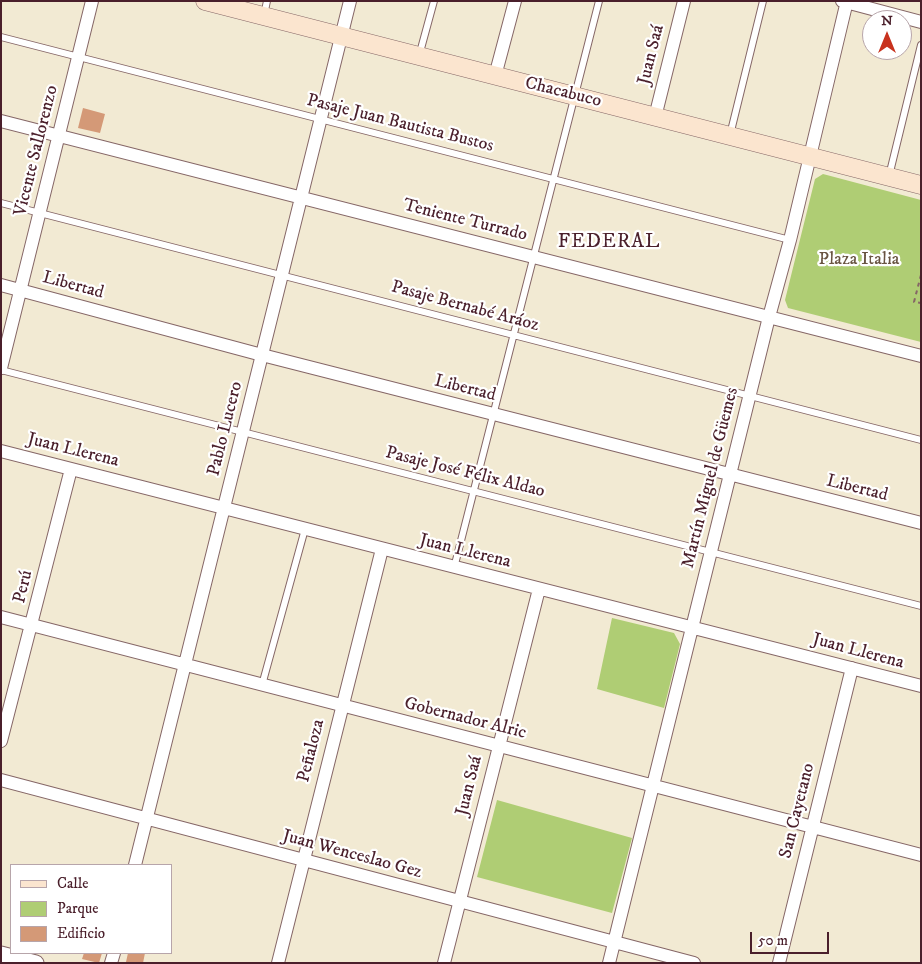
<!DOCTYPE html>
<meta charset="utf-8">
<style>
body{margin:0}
#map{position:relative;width:922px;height:964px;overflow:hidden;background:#f2ead3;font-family:"IM FELL DW Pica",serif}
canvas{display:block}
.frame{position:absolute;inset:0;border:2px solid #4a1f2b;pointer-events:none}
.legend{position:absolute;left:10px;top:864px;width:162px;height:90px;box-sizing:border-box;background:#fff;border:1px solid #b7a5aa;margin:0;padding:6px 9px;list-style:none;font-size:15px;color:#4a1f2b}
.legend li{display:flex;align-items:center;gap:10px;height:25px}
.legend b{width:25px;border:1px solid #b7a5aa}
.north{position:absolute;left:862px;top:10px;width:50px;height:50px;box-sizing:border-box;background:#fff;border:1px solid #b7a5aa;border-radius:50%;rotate:0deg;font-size:14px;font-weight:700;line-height:20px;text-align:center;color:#4a1f2b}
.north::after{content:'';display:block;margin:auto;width:18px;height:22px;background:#c8321e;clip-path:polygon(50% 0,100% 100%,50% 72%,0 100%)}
.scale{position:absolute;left:750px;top:932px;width:79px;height:22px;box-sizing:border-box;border:2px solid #4a1f2b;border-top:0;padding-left:6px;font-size:15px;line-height:18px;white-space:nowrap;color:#4a1f2b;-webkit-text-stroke:4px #fff;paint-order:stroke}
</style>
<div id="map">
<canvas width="922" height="964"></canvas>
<div class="frame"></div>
<ul class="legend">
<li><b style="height:6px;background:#fbe5cf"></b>Calle</li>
<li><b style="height:14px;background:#afcd74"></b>Parque</li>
<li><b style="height:14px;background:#d49977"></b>Edificio</li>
</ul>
<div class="north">N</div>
<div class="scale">50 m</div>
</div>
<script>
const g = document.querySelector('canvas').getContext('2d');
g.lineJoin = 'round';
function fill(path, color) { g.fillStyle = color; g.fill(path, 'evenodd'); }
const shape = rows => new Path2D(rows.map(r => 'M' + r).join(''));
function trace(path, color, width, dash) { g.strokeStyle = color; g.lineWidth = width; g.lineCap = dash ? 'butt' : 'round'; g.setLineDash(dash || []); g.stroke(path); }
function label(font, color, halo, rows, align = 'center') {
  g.font = font + ' "IM FELL DW Pica",serif'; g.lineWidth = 4.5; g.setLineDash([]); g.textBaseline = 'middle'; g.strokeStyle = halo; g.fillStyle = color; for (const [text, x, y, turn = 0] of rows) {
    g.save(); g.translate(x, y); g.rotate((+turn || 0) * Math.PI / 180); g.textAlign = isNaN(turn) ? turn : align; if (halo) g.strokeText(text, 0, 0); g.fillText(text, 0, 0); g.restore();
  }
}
fill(shape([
 [823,174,921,200,921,342,788,308,785,300,815,179],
 [612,618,674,633,680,644,664,708,597,689],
 [497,800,632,838,612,913,477,877]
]), '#afcd74');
fill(shape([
 [83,108,105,114,100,133,78,128],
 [84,953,102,953,99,963,82,959],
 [128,953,145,953,143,963,126,962]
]), '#d49977');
const service = shape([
 [264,15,267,1],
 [1,37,790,240],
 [419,56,434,1],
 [730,135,763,1],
 [889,176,921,45],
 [1,203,921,440],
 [1,370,921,606],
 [454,568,599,1],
 [262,685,305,529]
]);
const minor = shape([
 [842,1,921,22],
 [495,76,515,1],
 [655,117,684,1],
 [1,121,921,356],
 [1,285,262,355,921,523],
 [1,368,92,1],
 [1,451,921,686],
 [1,617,921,855],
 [1,741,71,469],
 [1,780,694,963],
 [135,865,350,1],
 [111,963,114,953],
 [278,963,382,549],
 [444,963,539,589],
 [609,963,769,317,790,240,847,1],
 [779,963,852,668]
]);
const tertiary = shape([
 [1,954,36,963]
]);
const secondary = shape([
 [205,1,921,185]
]);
trace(service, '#856666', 8);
trace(minor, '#856666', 14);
trace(tertiary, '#856666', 17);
trace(secondary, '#856666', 19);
trace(shape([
 [921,275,914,302,921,303]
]), '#856666', 2, [4, 4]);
trace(service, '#fff', 6);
trace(minor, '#fff', 12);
trace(tertiary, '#fff', 15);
trace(secondary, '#fbe5cf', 18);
label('18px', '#4a1f2b', '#fff', [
 ["Juan Saá",652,55,-76],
 ["Chacabuco",563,93,14],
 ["Pasaje Juan Bautista Bustos",400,124,14],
 ["Vicente Sallorenzo",37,151,-76],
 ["Teniente Turrado",465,221,14],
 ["Libertad",73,286,15],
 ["Pasaje Bernabé Aráoz",465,307,15],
 ["Libertad",465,389,14],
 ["Pablo Lucero",226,429,-76],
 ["Juan Llerena",73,451,14],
 ["Pasaje José Félix Aldao",465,473,14],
 ["Martín Miguel de Güemes",711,478,-76],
 ["Libertad",857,489,14],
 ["Juan Llerena",465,552,14],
 ["Perú",24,587,-76],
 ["Juan Llerena",858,652,15],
 ["Gobernador Alric",465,719,14],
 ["Peñaloza",312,751,-76],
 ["Juan Saá",470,786,-76],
 ["San Cayetano",798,811,-76],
 ["Juan Wenceslao Gez",352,855,15]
]);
label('18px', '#685341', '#fff', [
 ["Plaza Italia",859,260]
]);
g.letterSpacing = '1px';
label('20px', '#4a1f2b', '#fff', [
 ["FEDERAL",609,243]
]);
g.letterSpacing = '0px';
</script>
